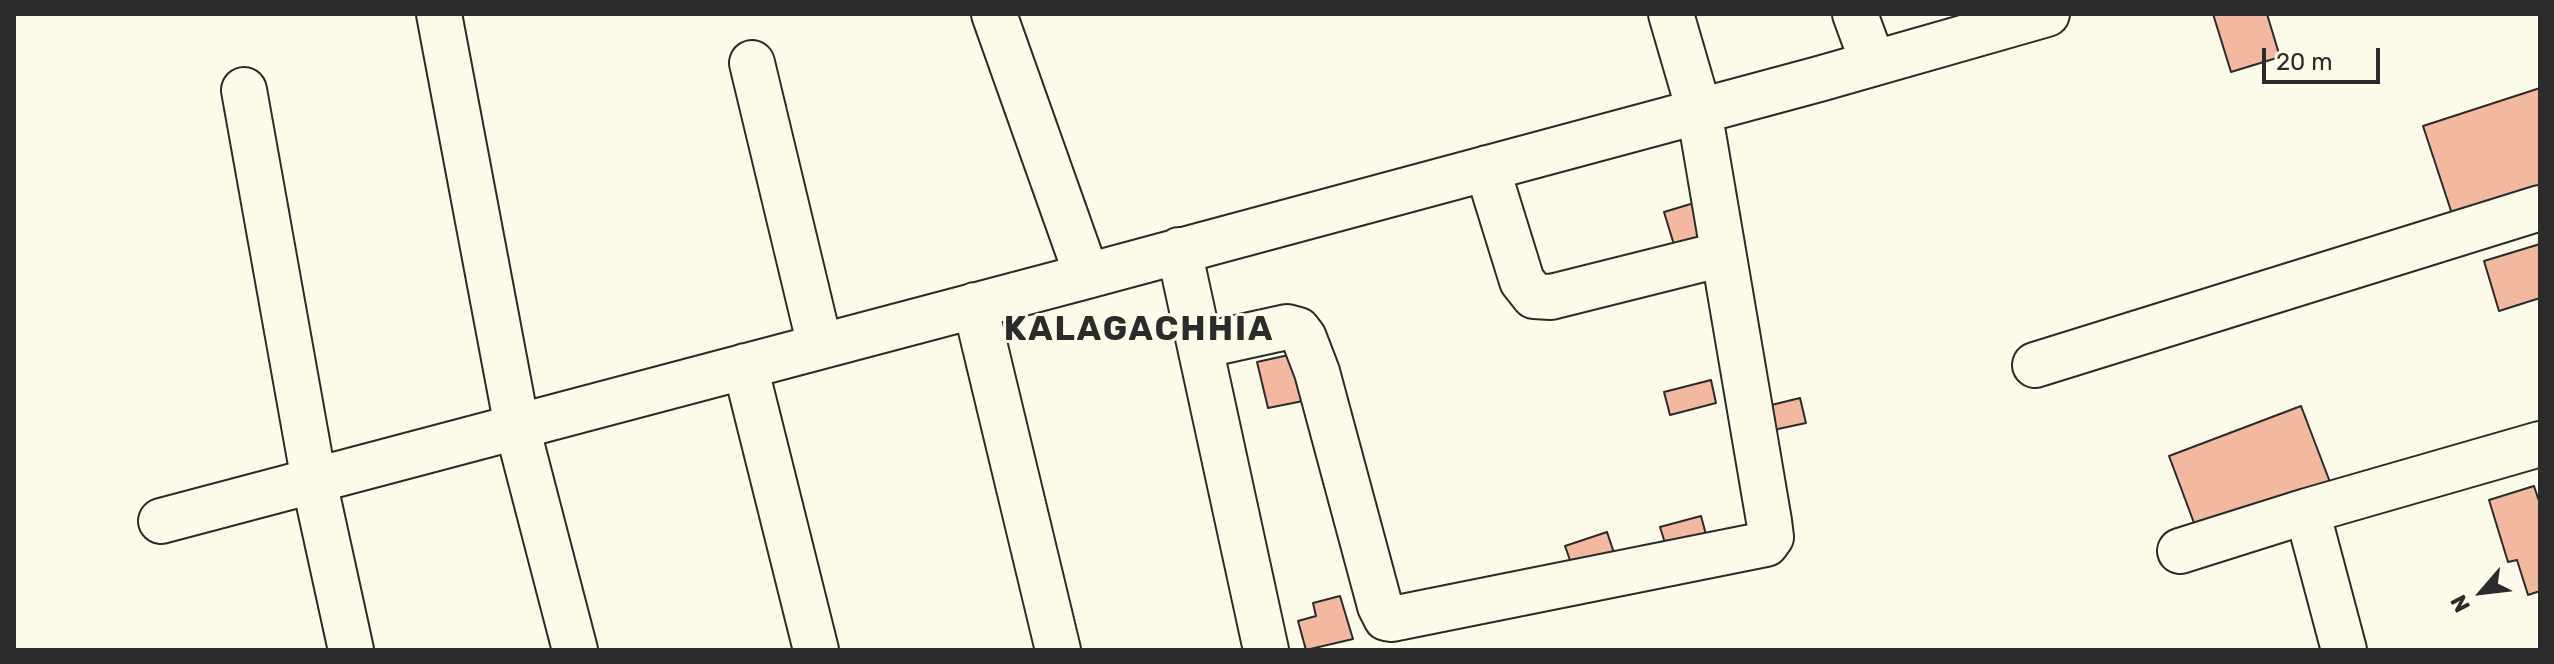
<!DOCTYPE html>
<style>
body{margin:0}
#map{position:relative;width:2554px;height:664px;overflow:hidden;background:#fdfbea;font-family:Rubik,sans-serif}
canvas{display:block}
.frame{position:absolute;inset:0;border:16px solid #2b2b2b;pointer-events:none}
.north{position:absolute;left:2442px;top:552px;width:80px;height:80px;-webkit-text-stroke:6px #fdfbea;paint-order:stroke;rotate:242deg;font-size:22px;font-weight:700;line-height:32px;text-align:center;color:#2b2b2b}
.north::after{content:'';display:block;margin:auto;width:28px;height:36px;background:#2b2b2b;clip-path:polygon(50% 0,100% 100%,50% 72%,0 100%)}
.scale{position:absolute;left:2262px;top:48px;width:118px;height:36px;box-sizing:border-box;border:4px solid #2b2b2b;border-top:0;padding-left:10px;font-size:24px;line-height:28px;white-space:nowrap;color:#2b2b2b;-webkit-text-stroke:6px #fdfbea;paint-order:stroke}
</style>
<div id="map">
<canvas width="2554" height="664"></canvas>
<div class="frame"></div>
<div class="north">N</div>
<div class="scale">20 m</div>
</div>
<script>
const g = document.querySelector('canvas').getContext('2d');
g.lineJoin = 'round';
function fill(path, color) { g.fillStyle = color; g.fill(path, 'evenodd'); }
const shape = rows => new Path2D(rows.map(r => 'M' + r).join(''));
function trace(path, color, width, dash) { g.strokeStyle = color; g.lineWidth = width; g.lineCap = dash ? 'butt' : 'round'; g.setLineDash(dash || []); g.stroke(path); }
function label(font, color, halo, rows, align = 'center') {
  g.font = font + ' Rubik,sans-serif'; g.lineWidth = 6; g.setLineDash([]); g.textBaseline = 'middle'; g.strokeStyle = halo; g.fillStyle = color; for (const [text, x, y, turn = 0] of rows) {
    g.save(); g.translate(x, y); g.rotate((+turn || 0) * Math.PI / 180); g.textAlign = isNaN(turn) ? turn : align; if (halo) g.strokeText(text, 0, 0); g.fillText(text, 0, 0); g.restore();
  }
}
const building = shape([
 [2213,14,2267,14,2280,57,2231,72,2213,14],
 [2540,88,2540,192,2454,220,2423,126,2540,88],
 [1694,203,1707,249,1678,258,1664,212,1694,203],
 [2540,244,2540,298,2499,311,2484,261,2540,244],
 [1293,354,1303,401,1268,408,1257,362,1293,354],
 [1711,380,1716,403,1670,415,1664,392,1711,380],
 [1800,398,1806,423,1764,432,1759,408,1800,398],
 [2301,406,2333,490,2200,539,2169,456,2301,406],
 [2534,486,2540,504,2540,591,2528,595,2517,560,2508,562,2489,500,2534,486],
 [1701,516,1708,542,1668,553,1660,527,1701,516],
 [1607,532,1618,565,1577,580,1565,546,1607,532],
 [1340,596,1353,639,1306,650,1298,621,1316,616,1313,603,1340,596]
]);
fill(building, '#f2b8a0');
trace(building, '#2b2b2b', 2);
const minor = shape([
 [439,14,517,427,575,650],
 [994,14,1087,276],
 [1855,14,1873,63],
 [752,63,820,346],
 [244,90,314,481,351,650],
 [1487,168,1522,281,1534,296,1551,297,1723,254],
 [1179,250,1266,650],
 [975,305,1058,650],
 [1200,346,1287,327,1298,330,1304,338,1317,372,1380,606,1386,618,1392,619,1766,544,1771,537,1769,521,1699,110,1671,14],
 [2035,365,2540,208],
 [745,366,816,650],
 [2307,511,2344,650],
 [161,521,1087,276,1819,79,2047,14],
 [2180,551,2307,511,2540,444]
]);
trace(minor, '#2b2b2b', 48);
trace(minor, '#fdfbea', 44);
g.letterSpacing = '2px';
label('bold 34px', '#2b2b2b', '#fdfbea', [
 ["KALAGACHHIA",1139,330]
]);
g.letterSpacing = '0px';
</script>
